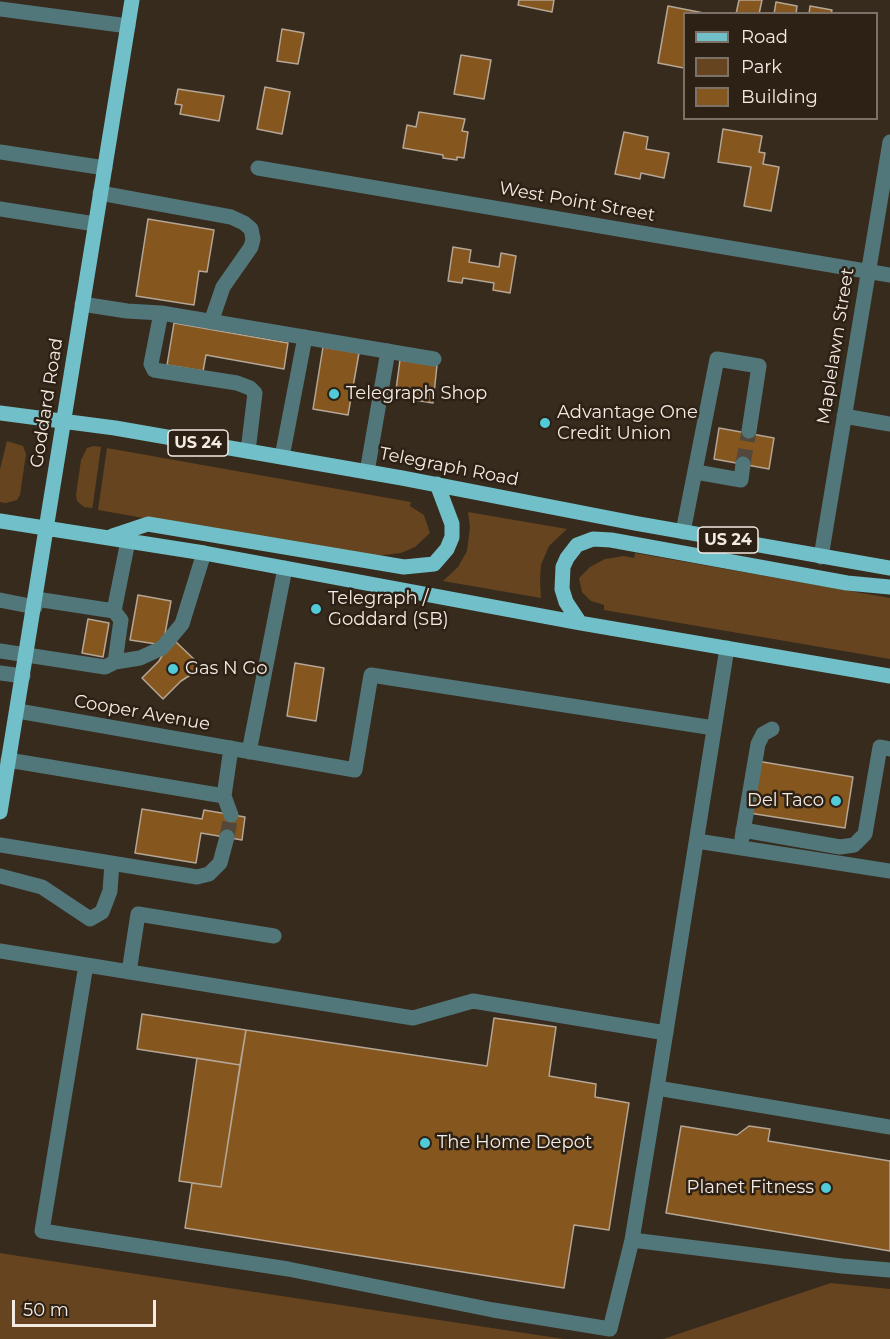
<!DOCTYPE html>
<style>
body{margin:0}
#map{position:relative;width:890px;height:1339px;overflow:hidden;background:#372b1e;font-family:Montserrat,sans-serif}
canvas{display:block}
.legend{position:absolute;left:683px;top:12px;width:195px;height:108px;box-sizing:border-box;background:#2d2115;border:2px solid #7c7167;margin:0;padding:8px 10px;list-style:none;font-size:18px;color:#f3eae2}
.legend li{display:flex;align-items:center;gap:12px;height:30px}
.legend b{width:30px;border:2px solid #7c7167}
.scale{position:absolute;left:12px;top:1300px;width:144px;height:27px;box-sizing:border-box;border:3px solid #f3eae2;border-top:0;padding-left:8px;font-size:18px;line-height:21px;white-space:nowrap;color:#f3eae2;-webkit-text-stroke:4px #2d2115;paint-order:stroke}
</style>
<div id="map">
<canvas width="890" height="1339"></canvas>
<ul class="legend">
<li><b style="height:8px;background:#71c0c9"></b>Road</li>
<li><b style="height:16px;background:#65441f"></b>Park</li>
<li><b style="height:16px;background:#85561e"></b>Building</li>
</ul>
<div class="scale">50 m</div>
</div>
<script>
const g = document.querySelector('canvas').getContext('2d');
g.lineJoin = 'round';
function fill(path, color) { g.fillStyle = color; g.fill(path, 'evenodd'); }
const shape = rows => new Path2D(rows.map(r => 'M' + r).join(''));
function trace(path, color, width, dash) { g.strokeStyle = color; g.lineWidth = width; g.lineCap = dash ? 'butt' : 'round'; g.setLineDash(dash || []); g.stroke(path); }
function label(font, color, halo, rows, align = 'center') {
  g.font = font + ' Montserrat,sans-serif'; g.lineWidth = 5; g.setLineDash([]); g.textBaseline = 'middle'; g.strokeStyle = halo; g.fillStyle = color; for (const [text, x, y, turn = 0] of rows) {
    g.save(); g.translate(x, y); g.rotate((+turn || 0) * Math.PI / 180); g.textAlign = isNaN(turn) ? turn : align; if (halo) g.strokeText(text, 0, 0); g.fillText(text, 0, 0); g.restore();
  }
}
fill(shape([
 [7,441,23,446,26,454,20,495,17,500,6,503,0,502,0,469],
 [94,446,101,447,93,504,92,508,84,507,77,501,76,495,81,460,87,448],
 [107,448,411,502,410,506,424,515,430,533,415,547,401,553,367,557,98,510],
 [468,512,567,529,549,546,541,565,540,581,541,598,443,581,458,567,467,551,470,527],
 [635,553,890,598,890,659,604,610,604,605,591,601,582,592,579,578,590,567,605,559,624,556,634,558],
 [0,1253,25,1257,564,1339,0,1339],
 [831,1283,890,1289,890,1339,663,1339]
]), '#65441f');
const building = shape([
 [519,0,554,0,552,12,518,5,519,0],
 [739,0,762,0,759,14,736,14,739,0],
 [776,2,797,6,796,14,774,14,776,2],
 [668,6,709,14,684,14,684,68,658,63,668,6],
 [810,6,832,10,831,14,809,14,810,6],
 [282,29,304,33,298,64,277,61,282,29],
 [461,55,491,60,484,99,454,94,461,55],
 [265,87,290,92,282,134,257,129,265,87],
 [178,89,224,96,219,121,180,114,182,105,175,104,178,89],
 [419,112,465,119,462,131,468,132,464,158,457,157,457,160,443,158,443,155,403,148,407,125,416,127,419,112],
 [723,129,762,136,759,152,765,153,763,164,779,167,771,211,744,206,751,167,718,162,723,129],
 [624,132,648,137,646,149,669,153,664,178,641,173,640,179,615,174,624,132],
 [148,219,214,230,207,272,199,271,194,305,136,296,148,219],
 [453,247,471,250,469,262,499,267,501,253,516,256,510,293,493,290,494,283,463,278,462,283,448,281,453,247],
 [174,323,288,343,284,369,206,355,203,371,167,365,174,323],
 [323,347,359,353,348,415,313,409,323,347],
 [400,360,437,365,433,403,395,397,400,360],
 [719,428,774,438,769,469,714,459,719,428],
 [138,595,171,601,163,645,130,640,138,595],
 [88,619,109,623,103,657,82,653,88,619],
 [176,642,198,663,192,674,181,681,163,699,142,678,159,661,166,649,176,642],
 [295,663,324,668,316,721,287,716,295,663],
 [757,761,853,777,845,828,749,813,757,761],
 [142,809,202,819,204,810,245,817,242,840,201,833,196,863,135,853,142,809],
 [142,1014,246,1030,240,1065,137,1049,142,1014],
 [494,1018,556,1027,549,1076,596,1084,595,1097,629,1103,609,1230,574,1225,564,1288,185,1228,192,1183,221,1187,246,1030,487,1066,494,1018],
 [197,1058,240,1065,221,1187,179,1181,197,1058],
 [681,1126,737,1135,749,1126,770,1129,768,1141,890,1161,890,1251,666,1213,681,1126]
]);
fill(building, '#85561e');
trace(building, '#b5a696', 1.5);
trace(shape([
 [743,464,749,431],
 [227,837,231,815]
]), '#53483b', 15, [15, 8]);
trace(shape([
 [0,9,128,26],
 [0,152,105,168],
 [258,168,890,275],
 [100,193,231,217,244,223,251,229,253,239,251,247,223,287,211,322],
 [0,209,95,224],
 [82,304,127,311,161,313,434,359],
 [161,313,151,364,154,370,237,383,250,388,255,393,248,451],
 [844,416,890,424],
 [282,457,305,337],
 [367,472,388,351],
 [696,472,741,480,743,464],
 [683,532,717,359,759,366,749,431],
 [821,557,890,142],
 [0,600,35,607],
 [114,611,128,541],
 [727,648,657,1088,890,1127],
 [0,651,105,667,115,662,121,620,114,611,36,599],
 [115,662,140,658,162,648,182,624,204,553],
 [0,673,23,676],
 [18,711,355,770,371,675,714,728],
 [249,752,285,568],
 [8,760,224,796],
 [231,815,224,796,231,748],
 [743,830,840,847,854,845,865,834,880,747,890,749],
 [742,838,758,744,763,734,772,729],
 [697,841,890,871],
 [0,845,197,877,209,874,220,863,227,837],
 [0,876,42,887,90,919,102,912,110,891,112,863],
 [0,951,413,1018,473,1001,666,1033],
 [86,965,42,1231,288,1269,493,1310,610,1329,632,1240],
 [129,972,138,914,274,936],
 [657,1088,632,1240,842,1266,890,1270]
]), '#52777b', 15);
trace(shape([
 [0,413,115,428,402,478,634,523,890,568],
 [0,521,204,553,580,623,890,676],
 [112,536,148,524,404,567,434,564,447,549,452,537,452,524,437,484],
 [580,623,566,602,562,589,563,567,567,558,577,545,593,539,611,540,847,583,890,587],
 [0,812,132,0]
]), '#71c0c9', 15);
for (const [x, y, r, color] of [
 [334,394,6,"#52cbd8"],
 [545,423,6,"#52cbd8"],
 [316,609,6,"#52cbd8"],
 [173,669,6,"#52cbd8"],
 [836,801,6,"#52cbd8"],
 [425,1143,6,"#52cbd8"],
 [826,1188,6,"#52cbd8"]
]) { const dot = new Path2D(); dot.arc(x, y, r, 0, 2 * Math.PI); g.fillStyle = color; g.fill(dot); trace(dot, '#2d2115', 2); }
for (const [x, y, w] of [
 [198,443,60],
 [728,540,60]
]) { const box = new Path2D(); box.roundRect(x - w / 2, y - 13, w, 26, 4.5); g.fillStyle = '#2d2115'; g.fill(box); trace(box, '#f3eae2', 1.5); }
label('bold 16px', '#f3eae2', null, [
 ["US 24",198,443],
 ["US 24",728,540]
]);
label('18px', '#f3eae2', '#2d2115', [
 ["West Point Street",577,202,10],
 ["Maplelawn Street",836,346,-81],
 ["Goddard Road",47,403,-81],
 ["Telegraph Road",449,467,11],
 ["Cooper Avenue",142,713,10]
]);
label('18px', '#f3eae2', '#2d2115', [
 ["Telegraph Shop",346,394],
 ["Advantage One",557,413],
 ["Credit Union",557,434],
 ["Telegraph /",328,599],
 ["Goddard (SB)",328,620],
 ["Gas N Go",185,669],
 ["Del Taco",824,801,"right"],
 ["The Home Depot",437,1143],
 ["Planet Fitness",814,1188,"right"]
], 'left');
</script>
